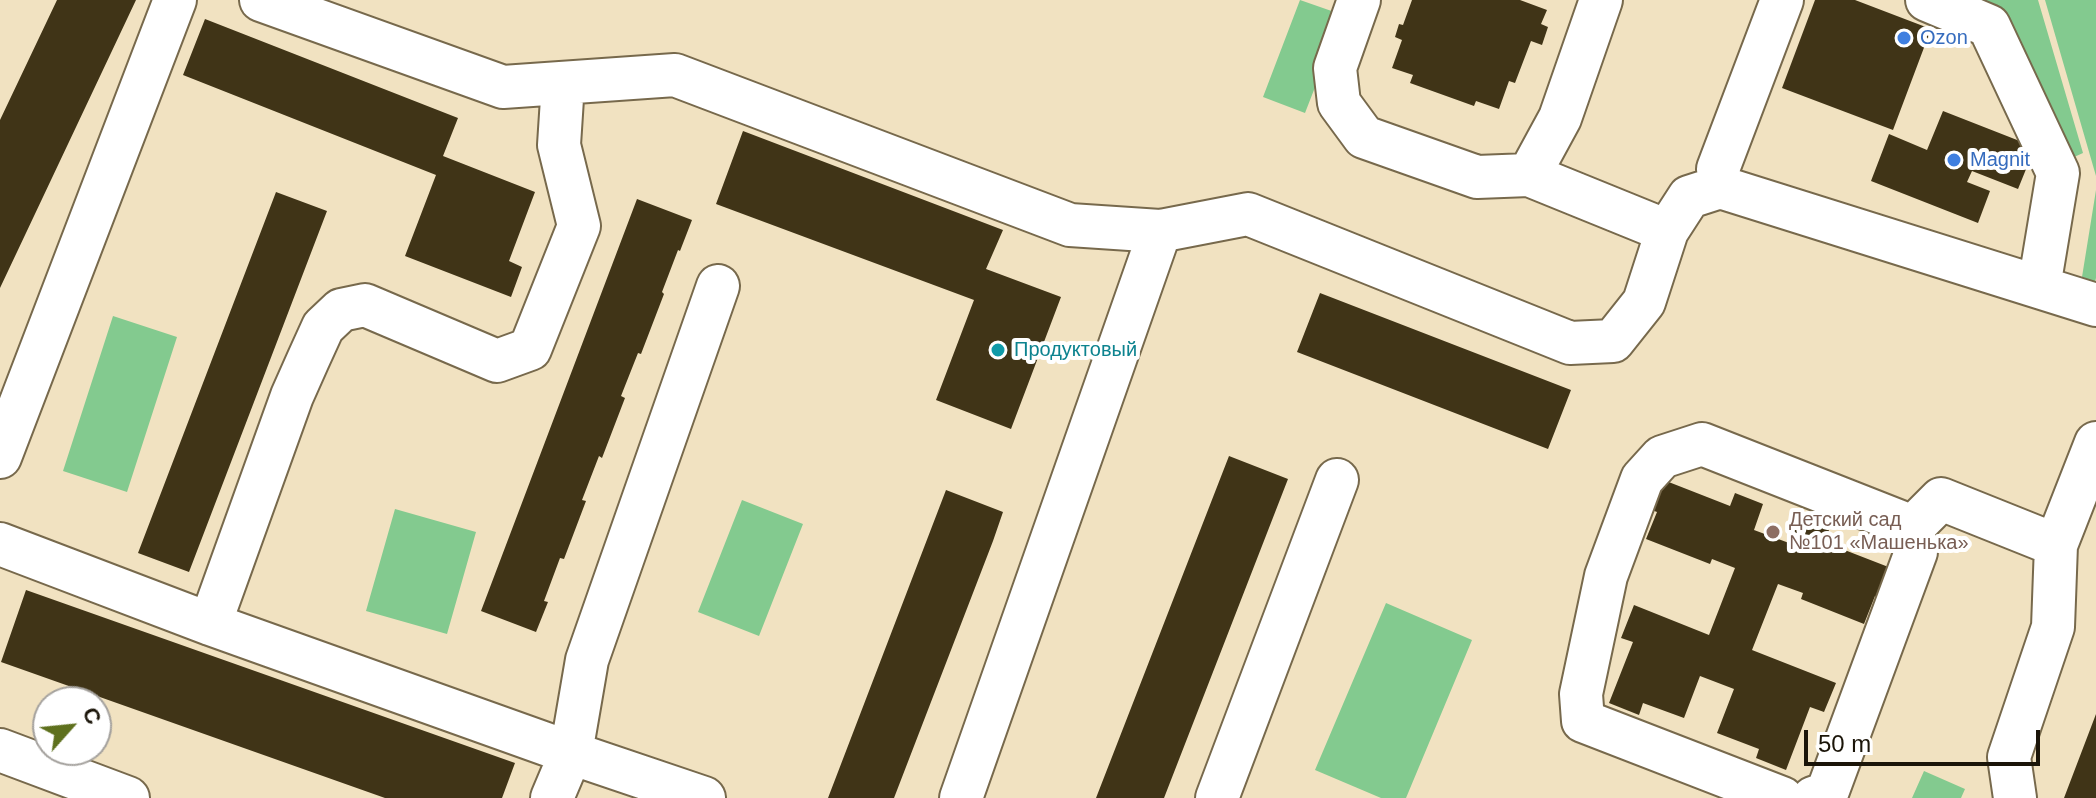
<!DOCTYPE html>
<meta charset="utf-8">
<style>
body{margin:0}
#map{position:relative;width:2096px;height:798px;overflow:hidden;background:#f1e2c1;font-family:Helvetica,sans-serif}
canvas{display:block}
.north{position:absolute;left:32px;top:686px;width:80px;height:80px;box-sizing:border-box;background:#fff;border:2px solid #a4a19d;border-radius:50%;rotate:63deg;font-size:22px;font-weight:700;line-height:32px;text-align:center;color:#1b1509}
.north::after{content:'';display:block;margin:auto;width:28px;height:36px;background:#5e701d;clip-path:polygon(50% 0,100% 100%,50% 72%,0 100%)}
.scale{position:absolute;left:1804px;top:730px;width:236px;height:36px;box-sizing:border-box;border:4px solid #1b1509;border-top:0;padding-left:10px;font-size:24px;line-height:28px;white-space:nowrap;color:#1b1509;-webkit-text-stroke:6px #fff;paint-order:stroke}
</style>
<div id="map">
<canvas width="2096" height="798"></canvas>
<div class="north">С</div>
<div class="scale">50 m</div>
</div>
<script>
const g = document.querySelector('canvas').getContext('2d');
g.lineJoin = 'round';
function fill(path, color) { g.fillStyle = color; g.fill(path, 'evenodd'); }
const shape = rows => new Path2D(rows.map(r => 'M' + r).join(''));
function trace(path, color, width, dash) { g.strokeStyle = color; g.lineWidth = width; g.lineCap = dash ? 'butt' : 'round'; g.setLineDash(dash || []); g.stroke(path); }
function label(font, color, halo, rows, align = 'center') {
  g.font = font + ' Helvetica,sans-serif'; g.lineWidth = 8; g.setLineDash([]); g.textBaseline = 'middle'; g.strokeStyle = halo; g.fillStyle = color; for (const [text, x, y, turn = 0] of rows) {
    g.save(); g.translate(x, y); g.rotate((+turn || 0) * Math.PI / 180); g.textAlign = isNaN(turn) ? turn : align; if (halo) g.strokeText(text, 0, 0); g.fillText(text, 0, 0); g.restore();
  }
}
fill(shape([
 [1300,0,1343,15,1305,113,1263,97],
 [1958,0,2038,0,2083,153,2063,162],
 [2045,0,2096,0,2096,176],
 [2096,190,2096,278,2095,282,2082,277],
 [113,316,177,337,127,492,63,471],
 [742,500,803,524,759,636,698,612],
 [395,509,476,532,447,634,366,611],
 [1386,603,1472,640,1406,798,1381,798,1315,770],
 [1924,771,1965,789,1961,798,1912,798]
]), '#83ca8f');
fill(shape([
 [57,0,136,0,0,288,0,120],
 [1412,0,1520,0,1547,10,1541,24,1548,27,1542,45,1531,41,1515,83,1509,81,1499,109,1476,101,1474,106,1410,83,1413,75,1392,68,1402,40,1395,37,1399,24,1403,25],
 [1815,0,1855,0,1931,29,1893,130,1782,88],
 [205,19,458,118,443,156,535,192,509,261,522,267,511,297,405,256,436,175,183,75],
 [1943,111,2035,147,2018,189,1972,171,1967,182,1990,191,1978,223,1871,181,1889,134,1927,150],
 [743,131,1003,230,986,269,1061,297,1011,429,936,400,974,300,716,204],
 [276,192,327,211,189,572,138,553],
 [637,199,692,220,680,251,678,250,662,292,664,294,641,354,638,353,621,396,625,398,602,458,599,456,582,500,586,501,564,559,560,558,544,601,548,602,536,632,481,611],
 [1320,293,1571,390,1548,449,1297,352],
 [1229,456,1288,479,1164,798,1096,798],
 [1661,479,1730,506,1735,493,1763,504,1754,530,1789,543,1798,518,1829,530,1824,542,1891,568,1880,598,1875,596,1864,624,1801,599,1803,593,1778,584,1752,650,1836,683,1824,712,1810,707,1786,770,1756,758,1759,749,1717,733,1734,689,1700,676,1684,718,1643,703,1639,715,1609,703,1633,642,1621,638,1634,605,1709,635,1735,568,1712,559,1710,564,1646,539,1657,512,1649,509],
 [946,490,1003,512,993,541,894,798,828,798],
 [26,590,515,763,502,798,385,798,1,662],
 [2096,715,2096,798,2064,798,2096,714]
]), '#403417');
const minor = shape([
 [261,0,503,87,675,75,1070,225,1160,231,1248,214,1570,343,1613,341,1644,302,1667,231,1689,197,1720,187,2096,305],
 [1359,0,1335,68,1339,103,1364,137,1477,177,1529,175,1667,231],
 [1927,0,1989,26,2058,173,2039,287],
 [1529,175,1560,118,1601,0],
 [1720,187,1718,169,1782,0],
 [0,457,175,0],
 [1913,527,1941,499,2056,545],
 [0,544,210,624,571,753,704,798],
 [210,624,292,396,308,360,323,327,341,310,365,305,497,361,530,349,579,226,559,145,563,83],
 [0,750,128,798],
 [552,798,571,753,587,660,718,286],
 [961,798,1160,231],
 [1217,798,1337,480],
 [1782,798,1583,721,1581,694,1606,576,1642,479,1662,457,1702,444,1913,527],
 [1813,798,1827,793,1916,552,1913,527],
 [2015,798,2009,757,2053,627,2056,545,2096,443]
]);
trace(minor, '#77694c', 46);
trace(minor, '#fff', 42);
for (const [x, y, r, color] of [
 [1904,38,8,"#3f7fe0"],
 [1954,160,8,"#3f7fe0"],
 [998,350,8,"#0f9aa8"],
 [1773,532,8,"#8d6e63"]
]) { const dot = new Path2D(); dot.arc(x, y, r, 0, 2 * Math.PI); g.fillStyle = color; g.fill(dot); trace(dot, '#fff', 3); }
label('20px', '#366cbe', '#fff', [
 ["Ozon",1920,38],
 ["Magnit",1970,160]
], 'left');
label('20px', '#0d838f', '#fff', [
 ["Продуктовый",1014,350]
], 'left');
label('20px', '#785e54', '#fff', [
 ["Детский сад",1789,520],
 ["№101 «Машенька»",1789,543]
], 'left');
</script>
